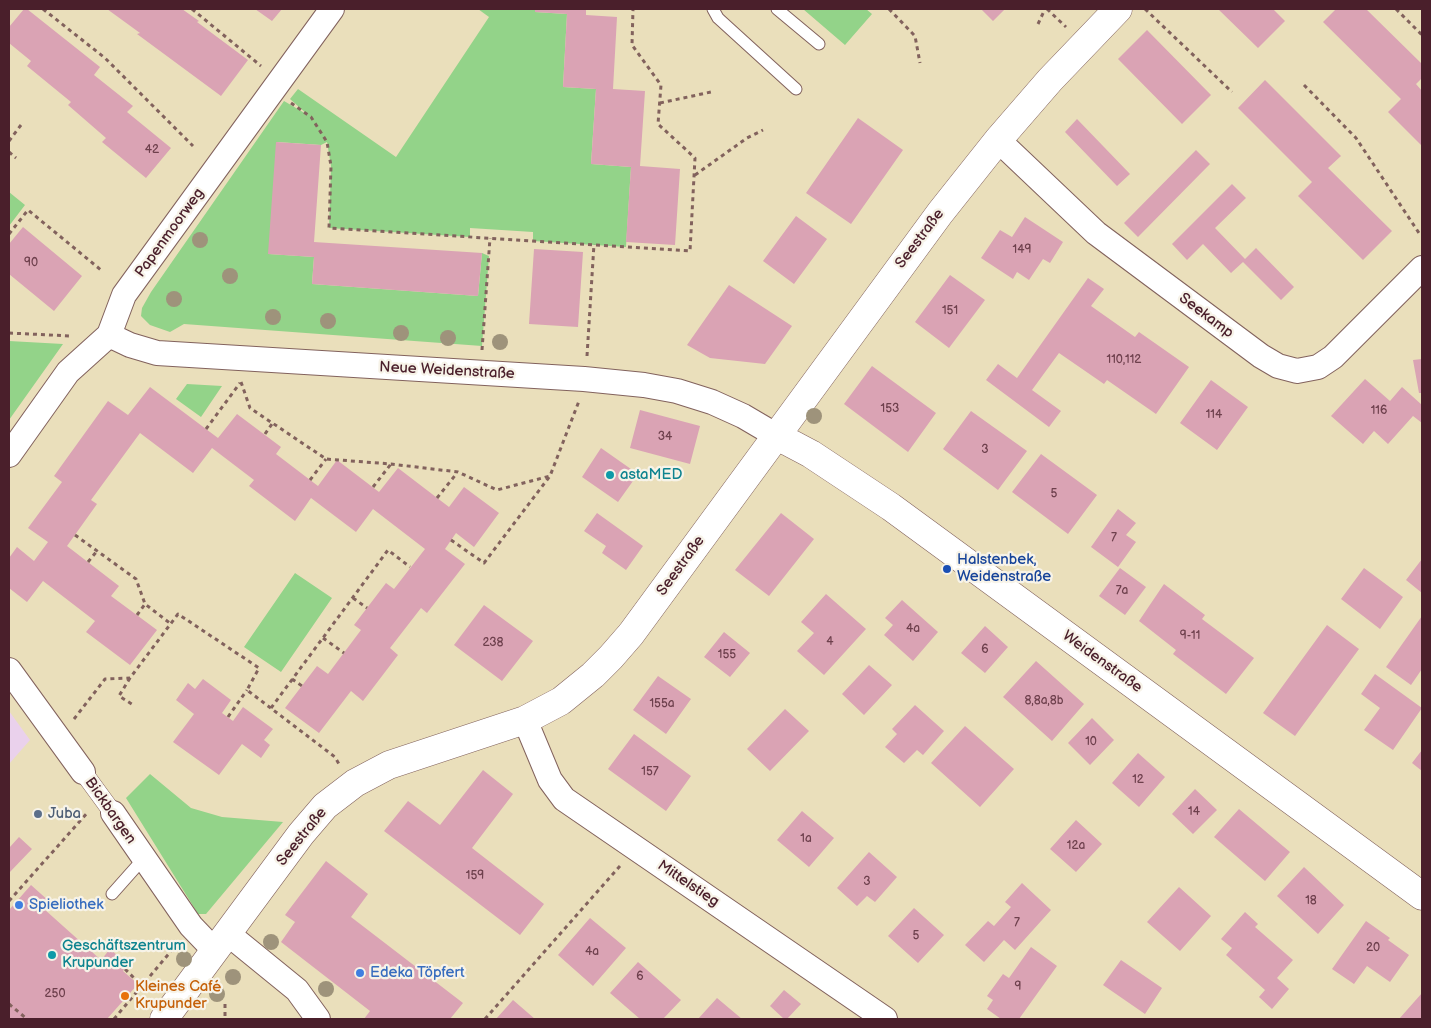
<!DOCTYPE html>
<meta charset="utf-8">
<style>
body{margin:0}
#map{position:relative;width:1431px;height:1028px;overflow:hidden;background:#eadfbb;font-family:"Balsamiq Sans",sans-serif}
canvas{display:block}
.frame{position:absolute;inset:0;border:10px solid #4a1f2b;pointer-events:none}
</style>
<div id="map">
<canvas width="1431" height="1028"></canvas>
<div class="frame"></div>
</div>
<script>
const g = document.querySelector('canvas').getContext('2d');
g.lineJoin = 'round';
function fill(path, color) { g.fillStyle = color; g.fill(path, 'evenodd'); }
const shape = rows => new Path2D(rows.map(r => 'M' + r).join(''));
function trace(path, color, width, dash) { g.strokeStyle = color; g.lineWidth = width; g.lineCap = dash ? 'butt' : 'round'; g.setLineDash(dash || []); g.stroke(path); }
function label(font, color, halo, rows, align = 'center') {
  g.font = font + ' "Balsamiq Sans",sans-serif'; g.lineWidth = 4.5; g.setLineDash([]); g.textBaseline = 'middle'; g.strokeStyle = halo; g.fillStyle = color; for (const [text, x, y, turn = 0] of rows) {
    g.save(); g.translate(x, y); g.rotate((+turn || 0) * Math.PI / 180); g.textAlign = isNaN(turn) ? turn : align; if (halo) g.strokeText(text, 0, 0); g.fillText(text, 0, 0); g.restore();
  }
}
fill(shape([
 [9,711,30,740,9,764]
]), '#ead1ec');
fill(shape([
 [478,9,535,9,535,12,567,14,563,87,596,89,591,164,631,167,626,247,533,241,533,232,470,228,470,237,329,228,331,166,327,142,321,145,277,142,269,254,314,257,312,284,478,296,482,253,489,256,482,346,184,324,170,332,150,325,141,316,142,308,151,292,284,101,308,115,290,99,298,89,396,157,489,17],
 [803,9,866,9,872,14,845,45],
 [9,192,25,205,9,226],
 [9,341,63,344,9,420],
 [187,384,222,386,201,417,176,399],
 [295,573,332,598,281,672,244,647],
 [150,774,191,808,222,817,283,822,206,914,198,914,126,798]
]), '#93d389');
fill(shape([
 [24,9,27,9,100,67,94,75,133,106,127,112,171,148,146,178,102,142,106,138,68,105,71,102,27,66,31,61,9,43,9,27],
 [107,9,182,9,199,21,197,22,248,60,221,96,137,34,140,33],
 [255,9,282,9,272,21],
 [535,9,586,9,586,15,617,17,613,89,645,91,640,166,680,169,675,245,626,242,631,167,591,164,596,89,563,87,567,14,535,12],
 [981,9,1005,9,993,21],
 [1218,9,1273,9,1285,21,1258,48],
 [1336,9,1366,9,1422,64,1422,78,1416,84,1422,91,1422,146,1388,112,1401,99,1323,22],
 [1147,30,1211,95,1182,124,1118,59],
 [1265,80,1341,156,1328,168,1392,231,1363,260,1298,196,1312,182,1238,108],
 [858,118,903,150,851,224,806,193],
 [1077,119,1130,174,1117,186,1065,132],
 [276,142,321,145,314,242,482,253,478,296,312,284,314,257,268,254],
 [1196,150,1210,164,1138,237,1124,223],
 [1232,184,1246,198,1215,228,1245,259,1256,248,1294,287,1281,300,1243,262,1231,273,1203,244,1187,260,1172,244],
 [796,216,827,239,794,284,763,261],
 [1025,217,1063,242,1050,263,1043,259,1029,280,1017,272,1013,279,981,258,1000,230,1012,237],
 [23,227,82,276,54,311,9,274,9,244],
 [534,249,583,252,578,327,529,324],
 [950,275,985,300,949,348,915,322],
 [1088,278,1104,289,1091,306,1135,337,1139,332,1189,367,1156,414,1107,380,1104,384,1059,353,1032,390,1061,411,1049,427,986,380,998,364,1017,378],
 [729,285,792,326,765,364,710,358,687,345],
 [1422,359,1422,393,1419,393,1413,360],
 [872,366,936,413,908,452,844,404],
 [1365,379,1390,401,1402,387,1422,405,1422,423,1413,416,1388,444,1374,431,1363,444,1331,416],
 [1211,380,1248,407,1217,450,1180,423],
 [150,387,218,438,237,414,281,447,276,454,318,486,337,460,379,492,398,468,449,507,464,487,499,513,474,547,456,533,445,549,465,564,427,613,421,608,390,648,398,655,363,701,351,691,319,733,285,708,317,666,328,674,361,630,354,625,386,583,394,589,425,549,373,509,356,532,311,498,295,521,249,486,254,480,212,448,193,473,140,433,91,500,97,504,67,546,119,586,111,596,157,630,130,665,86,632,95,621,43,581,27,602,9,588,9,558,17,547,34,561,48,542,28,528,62,482,54,476,108,401,128,415],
 [640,410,700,426,690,464,630,448],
 [971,411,1027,451,998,490,943,449],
 [601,448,638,474,618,502,582,477],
 [1041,454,1097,495,1068,534,1012,492],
 [1118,509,1136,523,1126,535,1136,542,1118,567,1091,547],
 [597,513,643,546,626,570,602,553,606,546,584,531],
 [781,513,814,539,769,596,735,570],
 [1422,559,1422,593,1406,580],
 [1120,568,1146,587,1125,615,1099,596],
 [1364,568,1403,597,1380,629,1341,599],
 [1164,584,1205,615,1202,619,1254,658,1226,694,1173,654,1176,650,1139,621],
 [826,594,866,629,824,675,797,651,814,633,801,622],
 [902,600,938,632,913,661,884,635,893,625,885,618],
 [484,605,533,641,502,681,454,645],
 [1422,616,1422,669,1411,685,1386,667],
 [1327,625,1359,649,1295,736,1263,713],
 [985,626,1008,647,985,673,961,653],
 [724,632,750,653,730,677,704,657],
 [1036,661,1084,704,1052,741,1003,697],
 [869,665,892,685,864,715,842,694],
 [1375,674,1422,708,1393,750,1364,730,1380,708,1361,694],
 [658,676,691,699,666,734,633,710],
 [203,679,231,700,222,713,233,721,243,707,273,729,264,740,270,745,261,758,242,744,219,775,173,742,194,714,176,700,188,683,195,689],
 [915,705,944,731,923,755,917,750,904,763,885,747,897,734,892,729],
 [785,709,809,731,770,771,747,749],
 [1092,718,1114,740,1090,765,1068,743],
 [965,726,1014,769,980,807,931,763],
 [634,734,691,776,666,811,608,769],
 [1422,750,1422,771,1412,763],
 [1138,753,1165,777,1139,807,1112,783],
 [483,770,513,794,472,848,544,904,520,935,384,831,408,801,440,825],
 [1195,789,1217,810,1193,834,1172,814],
 [1239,809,1290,852,1265,881,1214,837],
 [802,811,834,838,809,867,777,840],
 [1076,820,1102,844,1076,872,1050,849],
 [19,837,32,849,9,873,9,848],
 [869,852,897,877,875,902,867,896,857,906,837,888],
 [326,861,368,894,351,917,463,1003,450,1019,364,1019,370,1011,281,942,295,922,285,915],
 [1304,867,1344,905,1318,934,1277,896],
 [1022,883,1051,910,1015,950,1004,940,984,962,965,945,988,921,994,926,1011,907,1005,902],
 [31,885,50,902,44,909,101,960,110,949,128,965,123,971,138,984,107,1019,9,1019,9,910],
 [1179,887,1211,916,1180,951,1147,922],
 [914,908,944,935,918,963,888,936],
 [1245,912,1258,924,1255,927,1293,960,1277,978,1289,989,1272,1009,1259,997,1265,990,1226,955,1232,948,1221,939],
 [590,918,626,948,593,986,558,955],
 [1366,921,1390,938,1388,940,1409,955,1390,982,1367,966,1354,984,1332,969],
 [1031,947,1057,966,1019,1019,1001,1019,987,1009,993,1000,987,996,1003,974,1009,978],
 [1121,960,1162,988,1145,1014,1103,985],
 [638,962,681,1000,663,1019,640,1019,610,993],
 [784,990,801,1004,787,1019,784,1019,770,1006],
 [1422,993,1422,1019,1399,1019],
 [717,998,742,1019,698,1019],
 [513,1000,535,1019,496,1019]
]), '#daa3b4');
const service = shape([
 [713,9,718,18,796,89],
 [777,9,819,44],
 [112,894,144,858]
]);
const pedestrian = shape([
 [83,772,113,813]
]);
const minor = shape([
 [998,140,1096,233,1261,356,1278,366,1297,371,1318,367,1333,357,1422,268],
 [109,335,130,345,157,353,584,379,644,385,677,391,712,402,743,416,777,436],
 [9,455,68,372,109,335,124,295,332,9],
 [9,670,83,772],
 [525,720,550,780,564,799,885,1019],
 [113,813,191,926,214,950],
 [227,933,297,990,318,1019]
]);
const tertiary = shape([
 [777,436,811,454,891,507,1422,896],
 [164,1019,301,834,325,806,355,783,389,765,525,720,561,701,593,675,611,657,631,634,940,213,998,140,1050,80,1118,9]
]);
trace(service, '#82625d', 13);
trace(pedestrian, '#82625d', 19);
trace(minor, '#82625d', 26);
trace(tertiary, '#82625d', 29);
trace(shape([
 [43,9,105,58,193,146],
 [192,9,261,66],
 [889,9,915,36,920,63],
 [1047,9,1066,27],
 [1145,9,1232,92],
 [1396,9,1422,35],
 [1038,24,1045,9],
 [1304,85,1356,138,1419,233],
 [291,103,311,117,327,142,331,166,329,228,690,251,695,158,658,124,661,85,632,45,633,9],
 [660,103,711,92],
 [9,141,21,125],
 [9,152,16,158],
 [695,175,747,138,763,130],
 [9,234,28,210,101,270],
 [9,333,71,336],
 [482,350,490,238],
 [587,356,594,244],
 [241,382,250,408,326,459,391,464,458,472,497,490,550,476],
 [206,429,240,383],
 [265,434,272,424],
 [310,480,326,459],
 [373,487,391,464],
 [437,498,457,473],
 [75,535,136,579,145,604,171,624],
 [451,540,484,563,550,476,579,401],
 [88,562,97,551],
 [353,598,367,608],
 [137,615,145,604],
 [323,638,344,653],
 [130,678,119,696,135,706],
 [292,679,302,686],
 [271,708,388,550,410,567],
 [228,717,247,690],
 [74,719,105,679,130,678,178,614,259,668,247,690,335,757,339,764],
 [9,901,88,812],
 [125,969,142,986],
 [9,1004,27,1019],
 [225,1004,225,1019],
 [114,1019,177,944],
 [485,1019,620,866]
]), '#82625d', 3, [4, 4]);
trace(service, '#fff', 11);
trace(pedestrian, '#fff', 18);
trace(minor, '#fff', 24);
trace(tertiary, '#fff', 28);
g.fillStyle = '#9e937b';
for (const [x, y] of [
 [200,240],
 [230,276],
 [174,299],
 [273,317],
 [328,321],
 [401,333],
 [448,338],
 [500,342],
 [814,416],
 [271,942],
 [184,959],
 [233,977],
 [326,989],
 [217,994]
]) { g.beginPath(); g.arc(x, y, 8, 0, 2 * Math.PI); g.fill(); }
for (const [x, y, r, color] of [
 [610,475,5,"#0f9aa8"],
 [947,569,5,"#1a4fb4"],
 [38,814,5,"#5c6f8a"],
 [19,905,5,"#3f7fe0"],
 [52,955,5,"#0f9aa8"],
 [360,973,5,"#3f7fe0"],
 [125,996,5,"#e8710a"]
]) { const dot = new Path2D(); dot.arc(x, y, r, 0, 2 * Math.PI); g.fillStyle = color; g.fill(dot); trace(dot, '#f7f3e8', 2); }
label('12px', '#6e404d', null, [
 ["42",152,150],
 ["149",1022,250],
 ["90",31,263],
 ["151",950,311],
 ["110,112",1124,360],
 ["153",890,409],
 ["116",1379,411],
 ["114",1214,415],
 ["34",665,437],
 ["3",985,450],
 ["5",1054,494],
 ["7",1114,538],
 ["7a",1122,591],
 ["4a",913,629],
 ["9-11",1190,636],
 ["4",830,642],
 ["238",493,643],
 ["6",985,650],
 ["155",727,655],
 ["8,8a,8b",1044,701],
 ["155a",662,704],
 ["10",1091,742],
 ["157",650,772],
 ["12",1138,780],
 ["14",1194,812],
 ["1a",806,839],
 ["12a",1076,846],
 ["159",475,876],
 ["3",867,882],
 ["18",1311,901],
 ["7",1017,923],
 ["5",916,936],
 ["20",1373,948],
 ["4a",592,952],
 ["6",640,977],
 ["9",1018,987],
 ["250",55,994]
]);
label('15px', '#4a1f2b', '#f7f3e8', [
 ["Papenmoorweg",170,233,-54],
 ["Seestraße",920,239,-53],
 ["Seekamp",1206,316,37],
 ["Neue Weidenstraße",447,371,3],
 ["Seestraße",681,566,-54],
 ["Weidenstraße",1102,662,36],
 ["Bickbargen",110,811,55],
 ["Seestraße",302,837,-51],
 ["Mittelstieg",688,884,34]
]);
label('15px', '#0d838f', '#f7f3e8', [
 ["astaMED",620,475],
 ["Geschäftszentrum",62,946],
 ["Krupunder",62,963]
], 'left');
label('15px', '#164399', '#f7f3e8', [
 ["Halstenbek,",957,560],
 ["Weidenstraße",957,577]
], 'left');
label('15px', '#4e5e75', '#f7f3e8', [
 ["Juba",48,814]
], 'left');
label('15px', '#366cbe', '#f7f3e8', [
 ["Spieliothek",29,905],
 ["Edeka Töpfert",370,973]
], 'left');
label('15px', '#c56008', '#f7f3e8', [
 ["Kleines Café",135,987],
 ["Krupunder",135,1004]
], 'left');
</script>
